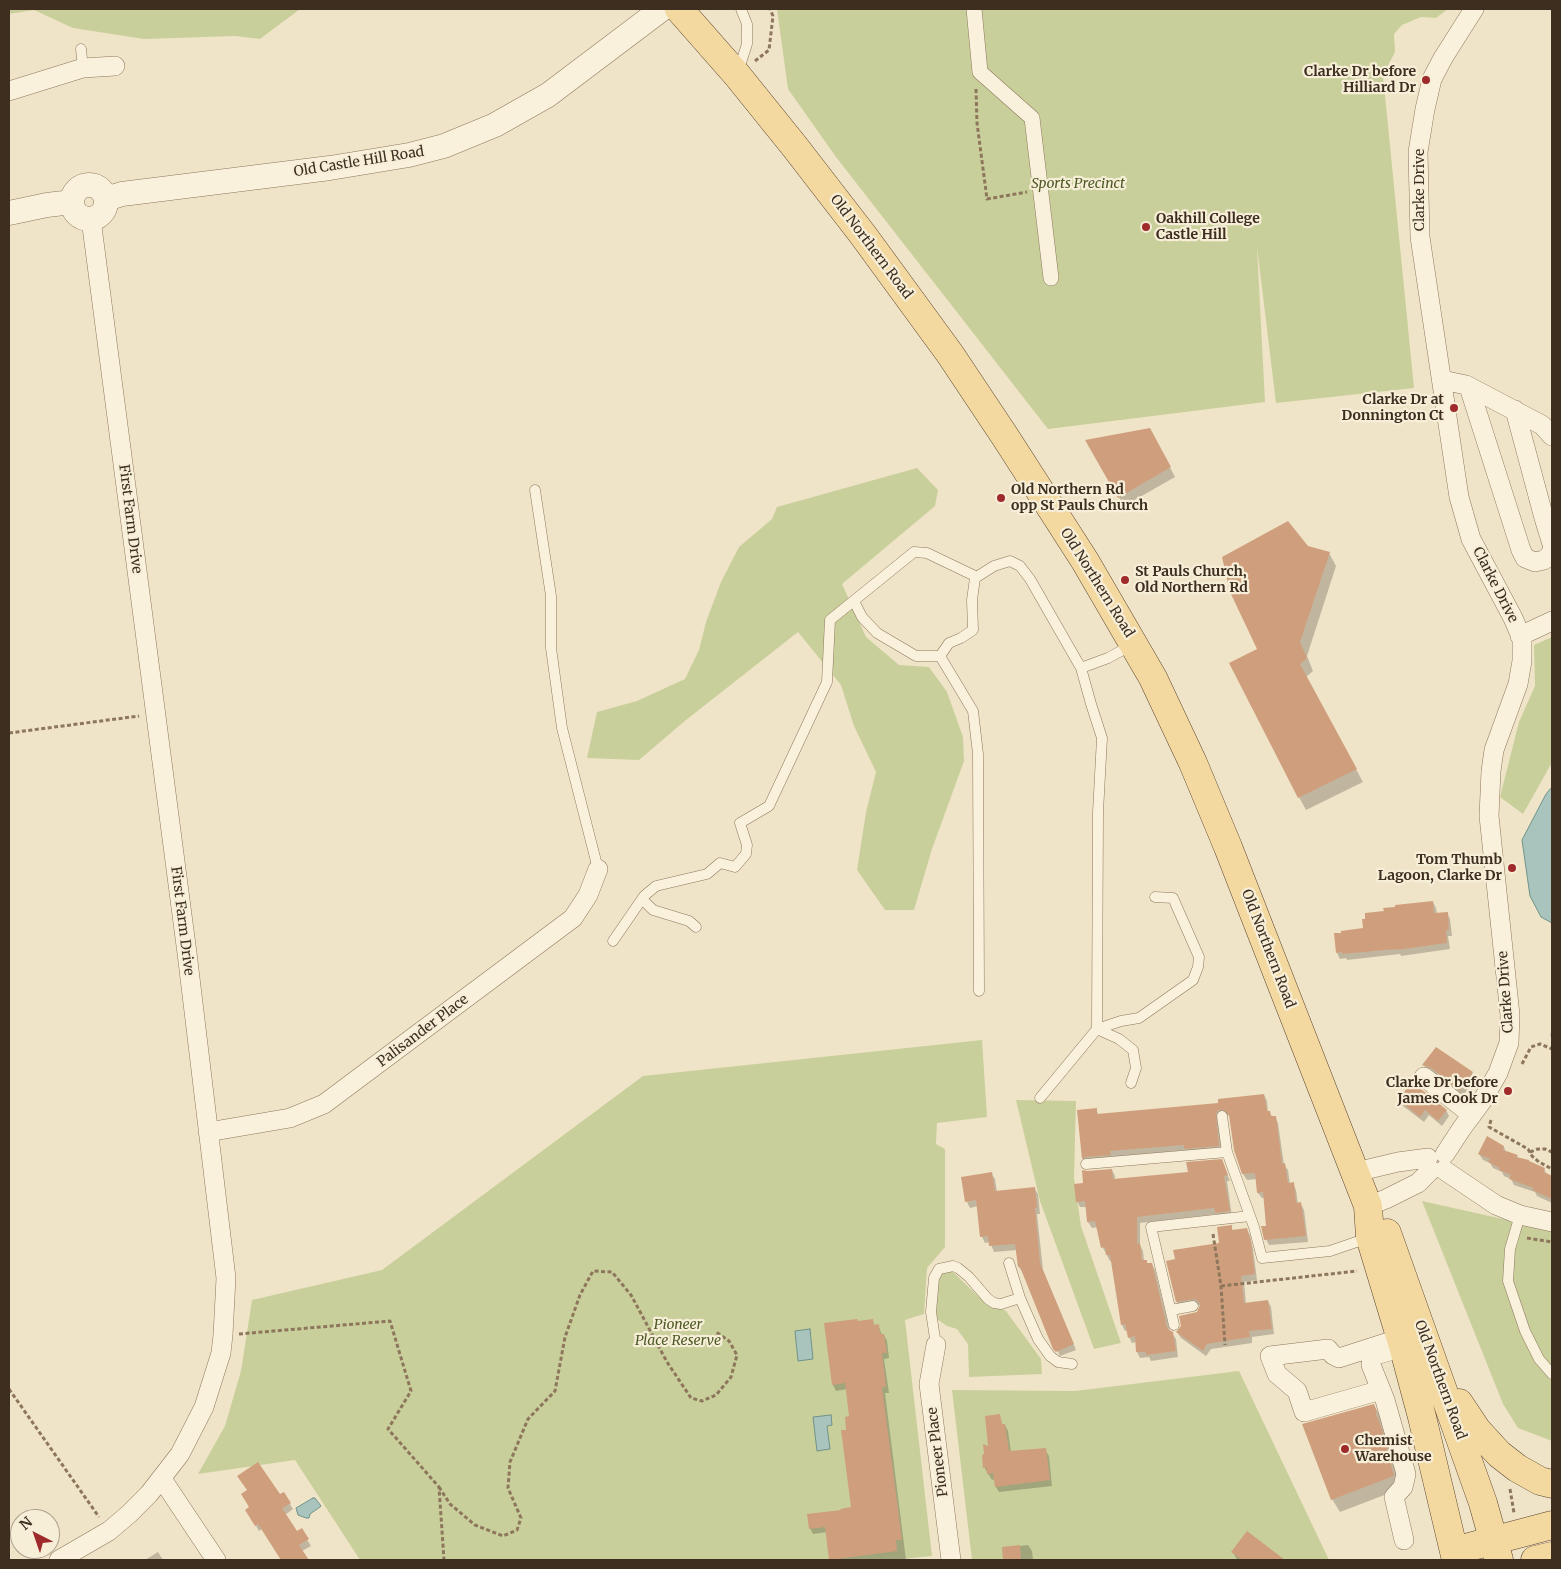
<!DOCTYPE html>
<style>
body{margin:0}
#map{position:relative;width:1561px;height:1569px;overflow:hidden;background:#f0e4c8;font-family:Merriweather,serif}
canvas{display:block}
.frame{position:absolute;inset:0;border:10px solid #3d2e20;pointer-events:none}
.north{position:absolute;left:10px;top:1509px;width:50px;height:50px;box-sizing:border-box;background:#f7eed8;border:1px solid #ada18e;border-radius:50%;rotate:319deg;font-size:14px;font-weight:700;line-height:20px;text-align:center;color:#3d2e20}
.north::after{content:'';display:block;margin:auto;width:18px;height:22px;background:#9e2a2b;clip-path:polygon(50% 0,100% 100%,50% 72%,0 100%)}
</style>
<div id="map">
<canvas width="1561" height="1569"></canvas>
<div class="frame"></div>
<div class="north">N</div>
</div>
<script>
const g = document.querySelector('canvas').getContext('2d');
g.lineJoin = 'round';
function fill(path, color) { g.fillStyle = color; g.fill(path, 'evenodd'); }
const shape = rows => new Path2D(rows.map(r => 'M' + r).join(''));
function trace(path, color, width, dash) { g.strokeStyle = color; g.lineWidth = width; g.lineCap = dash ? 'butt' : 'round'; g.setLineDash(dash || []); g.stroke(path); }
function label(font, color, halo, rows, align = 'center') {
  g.font = font + ' Merriweather,serif'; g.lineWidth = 4.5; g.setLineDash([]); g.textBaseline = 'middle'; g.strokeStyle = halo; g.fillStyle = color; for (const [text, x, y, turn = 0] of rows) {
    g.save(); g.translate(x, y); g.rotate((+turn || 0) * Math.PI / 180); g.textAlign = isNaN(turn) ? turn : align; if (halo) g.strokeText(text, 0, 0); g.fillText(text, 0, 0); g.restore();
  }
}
fill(shape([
 [9,9,300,9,260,39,235,36,144,39,73,28,34,10,9,14],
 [777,9,1448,9,1436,18,1421,17,1402,25,1394,34,1395,52,1383,75,1414,388,1276,403,1257,247,1265,402,1048,429,836,157,788,89],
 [917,468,938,490,935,506,842,584,866,637,899,665,929,667,947,692,963,737,964,761,932,849,914,910,885,910,857,870,866,812,876,772,854,726,841,685,798,632,686,720,639,760,587,758,597,712,637,701,685,679,699,650,706,622,721,582,739,547,772,519,777,507],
 [1552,637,1552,764,1550,766,1523,814,1500,797,1519,722,1535,686,1534,645],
 [982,1040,987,1117,937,1123,936,1144,945,1149,945,1247,927,1268,924,1314,905,1320,932,1556,894,1560,360,1560,295,1460,198,1474,225,1426,241,1371,252,1300,382,1270,643,1076],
 [1016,1100,1076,1101,1074,1178,1081,1226,1121,1343,1094,1349,1040,1201],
 [1422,1201,1552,1230,1552,1441,1518,1428,1503,1404],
 [950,1269,979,1297,1006,1311,1041,1359,1042,1374,969,1377,968,1344,957,1329,947,1326,937,1319,934,1309,931,1281,943,1271],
 [1239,1371,1329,1560,972,1560,952,1390,1075,1391]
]), '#c9cf9b');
const water = shape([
 [1552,787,1552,923,1541,917,1530,896,1522,840,1546,794,1552,787],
 [810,1329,813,1359,798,1361,795,1331,810,1329],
 [831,1415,832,1425,827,1426,830,1449,817,1451,813,1417,831,1415],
 [313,1498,315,1498,321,1506,320,1507,310,1514,309,1518,306,1518,298,1515,296,1508,313,1498]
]);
fill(water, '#a9c4bc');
trace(water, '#6f938a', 1);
fill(shape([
 [1155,439,1175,477,1124,506,1087,441],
 [1308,547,1329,553,1336,566,1307,656,1313,671,1306,677,1363,782,1306,810,1299,797,1258,649],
 [1433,902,1436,908,1437,914,1447,913,1450,919,1452,936,1448,936,1450,949,1401,956,1400,954,1347,960,1346,958,1340,959,1337,953,1385,912],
 [1552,1029,1552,1040,1550,1035],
 [1424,1066,1472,1073,1475,1079,1463,1096,1436,1074,1427,1071],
 [1264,1095,1267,1101,1268,1112,1273,1117,1275,1117,1278,1123,1284,1165,1288,1170,1290,1184,1293,1184,1296,1190,1298,1204,1301,1204,1304,1210,1308,1242,1269,1245,1266,1239,1267,1227,1265,1198,1262,1198,1258,1193,1257,1179,1247,1180,1243,1174,1230,1115,1222,1116,1218,1120,1222,1151,1189,1154,1187,1150,1113,1157,1086,1164,1083,1159,1079,1111,1096,1110,1099,1115,1220,1104],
 [1399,1100,1446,1110,1449,1116,1442,1126,1429,1115,1424,1122,1403,1106],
 [1504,1147,1506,1152,1517,1156,1519,1159,1544,1169,1546,1173,1552,1176,1552,1203,1537,1196,1535,1192,1514,1185,1511,1179,1504,1176,1502,1172,1493,1168,1490,1163,1483,1160,1479,1154],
 [1222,1161,1230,1181,1227,1181,1232,1217,1220,1218,1217,1214,1140,1223,1140,1245,1143,1251,1144,1261,1146,1261,1148,1265,1152,1264,1155,1270,1170,1331,1172,1333,1176,1339,1178,1357,1151,1361,1149,1357,1140,1358,1137,1352,1136,1342,1132,1343,1129,1337,1127,1330,1125,1331,1122,1325,1112,1261,1110,1261,1103,1248,1098,1227,1092,1228,1088,1222,1087,1207,1080,1207,1077,1201,1084,1184,1112,1170,1115,1176,1115,1181,1189,1174],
 [991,1173,995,1179,997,1192,1034,1188,1038,1194,1040,1214,1037,1214,1043,1270,1076,1350,1060,1356,1023,1273,1019,1267,1017,1250,994,1252,990,1242,985,1243,982,1237,978,1206,970,1208,967,1202,963,1178],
 [1231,1226,1233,1231,1246,1229,1250,1235,1253,1249,1257,1280,1244,1282,1246,1304,1268,1301,1271,1307,1274,1334,1252,1337,1252,1343,1211,1349,1206,1356,1181,1338,1177,1332,1198,1313,1201,1306,1199,1305,1180,1308,1177,1302,1176,1260,1220,1244],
 [872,1321,875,1326,878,1325,882,1335,884,1335,887,1341,889,1358,884,1359,889,1393,885,1393,906,1560,831,1560,827,1532,813,1534,810,1528,852,1508,848,1431,850,1417,847,1389,836,1391,833,1385,825,1325],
 [1374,1405,1381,1418,1383,1426,1382,1427,1388,1443,1400,1489,1340,1512,1332,1499,1304,1425],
 [999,1416,1003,1426,1005,1425,1008,1431,1011,1452,1045,1450,1049,1456,1052,1486,999,1492,996,1487,995,1479,992,1480,984,1467],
 [283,1493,293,1509,285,1515,296,1533,301,1530,311,1546,302,1551,308,1560,281,1560,262,1529,259,1531,247,1510],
 [1247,1533,1283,1560,1239,1560,1236,1558,1233,1552],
 [1028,1545,1032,1551,1033,1560,1004,1560,1003,1548],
 [158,1552,163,1560,145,1560]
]), '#0003');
fill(shape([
 [1150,428,1171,467,1118,498,1085,440],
 [1288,521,1308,546,1330,552,1300,642,1307,658,1300,664,1357,769,1298,798,1229,663,1257,649,1230,592,1222,557],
 [1433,901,1434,913,1448,912,1449,930,1446,930,1447,943,1396,950,1396,949,1342,954,1342,952,1336,953,1334,933,1341,933,1341,931,1363,928,1362,919,1365,919,1365,913,1384,911,1383,908,1395,907,1395,905],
 [1436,1047,1473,1072,1460,1091,1431,1068,1422,1065],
 [1413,1080,1417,1086,1447,1110,1438,1121,1425,1110,1420,1117,1398,1100],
 [1264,1094,1267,1111,1270,1111,1271,1116,1276,1116,1282,1164,1285,1163,1288,1183,1294,1182,1296,1203,1301,1202,1306,1236,1264,1240,1261,1226,1266,1226,1263,1192,1257,1193,1255,1173,1242,1174,1234,1150,1229,1115,1224,1110,1218,1110,1216,1114,1219,1146,1184,1149,1184,1145,1110,1151,1111,1155,1085,1157,1082,1159,1077,1110,1097,1108,1097,1114,1218,1103,1218,1099],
 [1487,1136,1504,1146,1503,1150,1518,1155,1516,1157,1529,1160,1529,1161,1545,1168,1544,1172,1552,1176,1552,1199,1532,1190,1534,1188,1509,1179,1511,1175,1499,1170,1500,1168,1488,1162,1490,1159,1478,1154],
 [1222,1159,1228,1175,1224,1176,1230,1211,1215,1213,1214,1208,1137,1217,1137,1244,1140,1243,1142,1260,1147,1260,1147,1263,1152,1263,1167,1327,1169,1330,1173,1332,1176,1351,1146,1355,1146,1352,1136,1352,1135,1336,1128,1338,1125,1324,1121,1325,1110,1255,1106,1255,1105,1247,1101,1248,1095,1221,1087,1222,1085,1201,1076,1202,1074,1184,1083,1183,1082,1170,1087,1171,1112,1169,1113,1179,1188,1172,1186,1162],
 [992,1172,995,1191,1035,1187,1037,1208,1035,1208,1040,1263,1074,1344,1056,1352,1053,1349,1020,1267,1018,1267,1015,1244,989,1246,988,1236,980,1237,976,1200,965,1202,961,1177],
 [1232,1225,1232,1230,1247,1228,1251,1242,1255,1274,1241,1276,1244,1303,1268,1300,1272,1329,1249,1331,1250,1337,1207,1344,1203,1351,1176,1332,1181,1326,1179,1316,1197,1312,1200,1305,1199,1302,1195,1299,1176,1302,1166,1261,1175,1259,1173,1250,1219,1243,1217,1227],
 [857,1319,858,1321,873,1319,874,1325,879,1324,880,1334,884,1334,887,1353,882,1353,886,1387,882,1387,902,1540,896,1540,897,1551,829,1560,825,1527,809,1529,807,1514,841,1510,840,1509,851,1507,841,1430,846,1430,845,1417,849,1416,845,1383,832,1385,824,1323],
 [1374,1404,1377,1413,1376,1414,1382,1429,1394,1476,1331,1500,1302,1424],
 [1000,1414,1002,1424,1005,1424,1009,1451,1046,1448,1050,1480,995,1487,993,1473,987,1474,986,1467,983,1468,982,1455,984,1454,983,1444,988,1446,985,1416],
 [258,1462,280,1494,284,1492,291,1503,282,1508,297,1531,302,1528,309,1539,299,1545,309,1560,281,1560,258,1524,255,1526,245,1510,249,1507,241,1494,247,1490,237,1476],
 [1247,1531,1285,1560,1242,1560,1231,1552],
 [1020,1545,1021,1560,1003,1560,1002,1547]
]), '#cf9f7d');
const service = shape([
 [81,49,83,68],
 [738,72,747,44,747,24,741,9],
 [535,490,551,596,551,648,562,728,598,869],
 [854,601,862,617,877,633,916,656,940,656,949,643,961,638,973,630,972,600,975,578,994,566,1010,561,1020,566,1030,579,1081,668],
 [940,656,973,711,978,754,979,991],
 [642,899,653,910,689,921,696,927],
 [613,941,644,896,656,886,707,874,720,863,735,867,746,854,747,845,740,823,769,806,827,682,830,620,914,552,927,553,977,577],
 [1131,1083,1136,1068,1133,1050,1119,1039,1097,1029,1121,1021,1139,1018,1193,980,1198,967,1199,957,1173,898,1155,897],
 [1040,1098,1097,1029,1098,812,1102,738,1091,704,1081,668,1108,658,1132,645],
 [1222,1116,1227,1152,1254,1227,1262,1258,1330,1251,1368,1238],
 [1086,1164,1227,1152],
 [1520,1215,1510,1249,1508,1281,1525,1331,1539,1359,1552,1374],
 [1020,1298,1038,1339,1050,1356,1058,1362,1072,1364],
 [1171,1310,1193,1306],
 [1174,1325,1151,1227,1250,1216],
 [936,1345,931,1312,934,1278,939,1269,953,1266,958,1268,969,1277,988,1299,994,1303,1001,1304,1020,1298,1009,1263]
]);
const pedestrian = shape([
 [974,9,980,72,1032,118,1051,278]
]);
const minor = shape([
 [9,91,83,68,115,66],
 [1442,380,1466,385,1542,425,1552,436],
 [1469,387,1521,550,1525,558,1535,562,1544,560,1551,554,1552,550],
 [1515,410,1544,518,1552,544],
 [1520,636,1552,621],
 [1424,1077,1472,1115],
 [208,1132,290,1118,324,1104,573,918,588,895,598,869],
 [1445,1154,1462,1128,1482,1101,1498,1073,1509,1043,1510,1015,1489,816,1491,771,1494,750,1518,684,1522,661,1522,639,1513,618,1471,539,1459,497,1420,237,1418,152,1425,109,1432,79,1443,58,1474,9],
 [1444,1170,1496,1205,1520,1215,1552,1222],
 [1356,1172,1398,1162,1428,1158],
 [1368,1206,1386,1199,1418,1183,1431,1170],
 [936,1345,929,1384,951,1560],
 [1393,1350,1372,1356,1371,1365,1385,1400,1406,1474,1403,1487,1394,1497,1404,1540],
 [1381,1390,1304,1412,1297,1391,1277,1374,1270,1356,1328,1349,1333,1355,1339,1358,1401,1338],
 [162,1479,216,1560],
 [59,1560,109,1531,129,1514,149,1494,180,1454,204,1407,221,1353,223,1335,226,1278,187,953,91,219]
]);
const tertiary = shape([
 '72 202a17 17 0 1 1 34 0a17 17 0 1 1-34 0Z',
 [106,199,122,194,330,168,409,155,444,146,495,125,548,95,662,9],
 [9,213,47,205,72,202]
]);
const primary = shape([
 [679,9,737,75,795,147,863,235,950,354,1006,438,1085,561,1153,678,1193,763,1228,847,1368,1206,1370,1237,1403,1346,1422,1417,1456,1560],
 [1387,1233,1483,1503,1499,1560],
 [1459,1403,1477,1430,1499,1454,1517,1468,1540,1481,1552,1484],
 [1454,1551,1552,1525],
 [1535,1560,1552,1556]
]);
trace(service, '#8d765c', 11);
trace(pedestrian, '#8d765c', 16);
trace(minor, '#8d765c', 20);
trace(tertiary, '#8d765c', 25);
trace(primary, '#5b4430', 29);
trace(shape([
 [755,61,769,50,773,16,770,9],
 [976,89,977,123,987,199,1027,192],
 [9,733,139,716],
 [1522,1064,1531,1047,1540,1044,1552,1049],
 [1491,1120,1489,1127,1528,1149,1532,1156,1539,1162,1552,1169],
 [1530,1152,1538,1149,1545,1149,1552,1152],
 [1213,1234,1221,1286,1225,1345],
 [1527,1238,1552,1242],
 [1221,1286,1357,1271],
 [239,1334,390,1321,411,1391,388,1429,439,1487,444,1560],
 [9,1389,99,1517],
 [439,1487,450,1504,475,1525,503,1536,517,1530,521,1518,508,1488,510,1462,528,1419,555,1391,565,1337,580,1295,593,1271,612,1272,631,1295,667,1362,691,1398,702,1401,716,1395,731,1377,737,1355,729,1341,716,1332],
 [1510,1489,1514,1513]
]), '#8d765c', 3, [4, 2.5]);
trace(service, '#faf1dc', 10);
trace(pedestrian, '#faf1dc', 15);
trace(minor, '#faf1dc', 19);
trace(tertiary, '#faf1dc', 24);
trace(primary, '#f3d9a0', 28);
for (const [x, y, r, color] of [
 [1426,80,5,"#9e2a2b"],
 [1146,227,5,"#9e2a2b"],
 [1454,408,5,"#9e2a2b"],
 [1001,498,5,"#9e2a2b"],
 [1125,580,5,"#9e2a2b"],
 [1512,868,5,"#9e2a2b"],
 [1508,1091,5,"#9e2a2b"],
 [1345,1449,5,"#9e2a2b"]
]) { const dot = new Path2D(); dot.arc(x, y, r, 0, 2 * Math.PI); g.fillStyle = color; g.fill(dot); trace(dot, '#f7eed8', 2); }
label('bold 14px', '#3d2e20', '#f7eed8', [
 ["Clarke Dr before",1416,72],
 ["Hilliard Dr",1416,88],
 ["Oakhill College",1156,219,"left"],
 ["Castle Hill",1156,235,"left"],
 ["Clarke Dr at",1444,400],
 ["Donnington Ct",1444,416],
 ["Old Northern Rd",1011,490,"left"],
 ["opp St Pauls Church",1011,506,"left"],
 ["St Pauls Church,",1135,572,"left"],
 ["Old Northern Rd",1135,588,"left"],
 ["Tom Thumb",1502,860],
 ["Lagoon, Clarke Dr",1502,876],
 ["Clarke Dr before",1498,1083],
 ["James Cook Dr",1498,1099],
 ["Chemist",1355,1441,"left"],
 ["Warehouse",1355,1457,"left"]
], 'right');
label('14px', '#3d2e20', '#f7eed8', [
 ["Old Castle Hill Road",359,162,-9],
 ["Clarke Drive",1420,190,-90],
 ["Old Northern Road",871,247,53],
 ["First Farm Drive",130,519,83],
 ["Old Northern Road",1097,583,58],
 ["Clarke Drive",1495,585,63],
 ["First Farm Drive",182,921,83],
 ["Old Northern Road",1268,949,69],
 ["Clarke Drive",1506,992,-94],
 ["Palisander Place",423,1031,-37],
 ["Old Northern Road",1440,1380,70],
 ["Pioneer Place",938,1452,-97]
]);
label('italic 14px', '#4d5a26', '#f7eed8', [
 ["Sports Precinct",1078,184],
 ["Pioneer",678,1325],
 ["Place Reserve",678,1341]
]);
</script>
